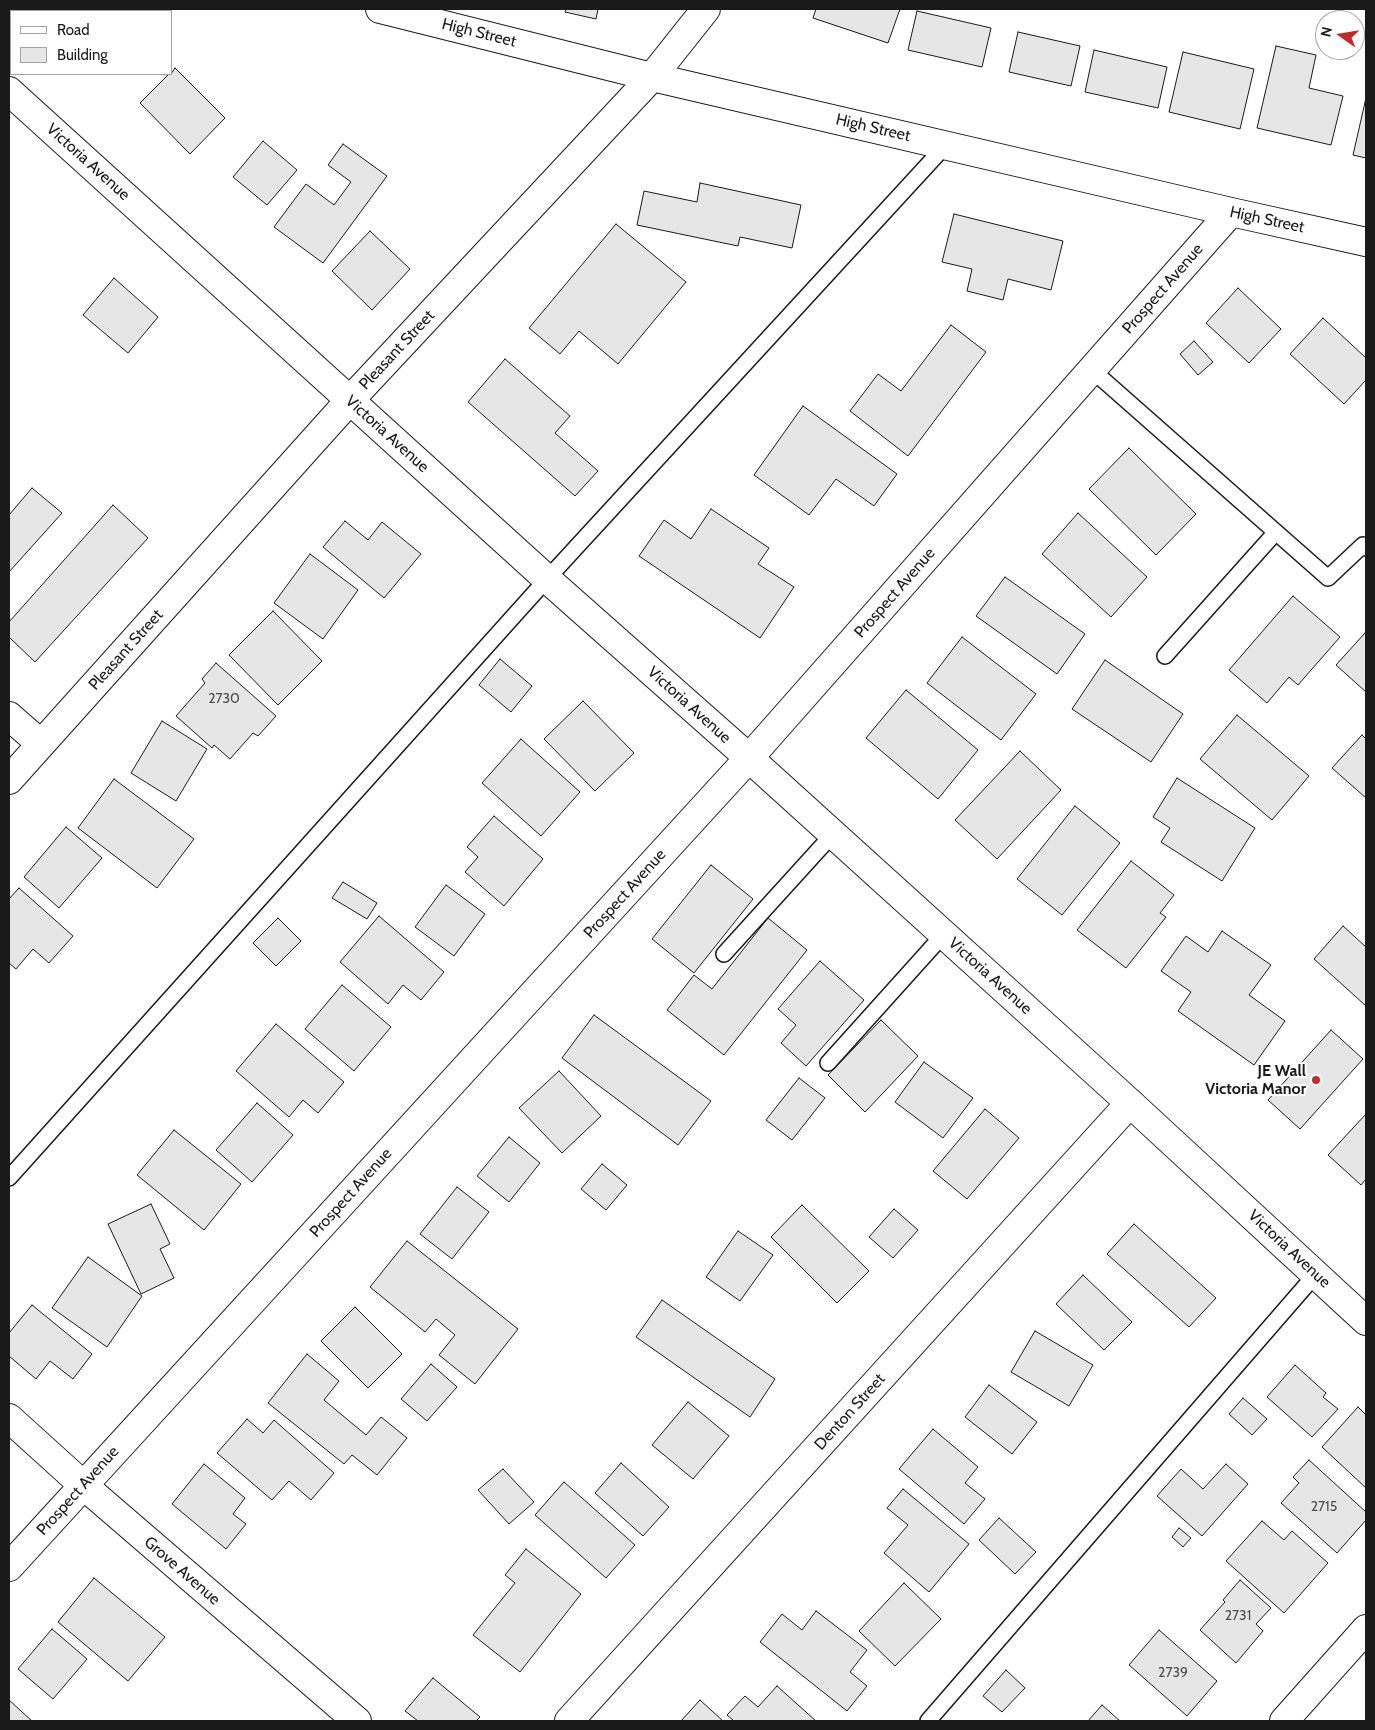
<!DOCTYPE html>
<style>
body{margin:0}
#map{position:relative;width:1375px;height:1730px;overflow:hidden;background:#fff;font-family:Cabin,sans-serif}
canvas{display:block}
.frame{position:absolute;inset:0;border:10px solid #1a1a1a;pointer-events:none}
.legend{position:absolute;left:10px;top:10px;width:162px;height:65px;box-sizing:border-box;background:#fff;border:1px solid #a3a3a3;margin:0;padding:6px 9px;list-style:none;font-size:15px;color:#1a1a1a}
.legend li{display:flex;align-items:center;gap:10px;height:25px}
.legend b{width:25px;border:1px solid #a3a3a3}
.north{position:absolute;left:1315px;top:10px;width:50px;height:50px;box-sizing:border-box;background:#fff;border:1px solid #a3a3a3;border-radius:50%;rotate:283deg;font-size:14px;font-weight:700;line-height:20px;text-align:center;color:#1a1a1a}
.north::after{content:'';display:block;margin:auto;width:18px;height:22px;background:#c62828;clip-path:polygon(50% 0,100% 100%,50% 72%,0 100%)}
</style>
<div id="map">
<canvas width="1375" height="1730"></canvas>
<div class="frame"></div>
<ul class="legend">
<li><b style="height:6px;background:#fff"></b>Road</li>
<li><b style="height:14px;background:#e6e6e6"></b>Building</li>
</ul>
<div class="north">N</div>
</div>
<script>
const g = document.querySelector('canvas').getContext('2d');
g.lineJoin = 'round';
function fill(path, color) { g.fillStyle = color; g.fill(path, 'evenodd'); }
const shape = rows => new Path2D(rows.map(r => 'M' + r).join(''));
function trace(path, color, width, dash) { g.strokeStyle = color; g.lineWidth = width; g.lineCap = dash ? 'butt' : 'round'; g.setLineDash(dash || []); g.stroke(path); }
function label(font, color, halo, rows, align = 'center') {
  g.font = font + ' Cabin,sans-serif'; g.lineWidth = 4; g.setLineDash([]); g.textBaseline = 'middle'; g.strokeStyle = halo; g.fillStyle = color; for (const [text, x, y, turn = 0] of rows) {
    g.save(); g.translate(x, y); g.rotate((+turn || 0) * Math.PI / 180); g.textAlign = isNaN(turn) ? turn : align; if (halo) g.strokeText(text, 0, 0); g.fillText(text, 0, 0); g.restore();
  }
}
const building = shape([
 [566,9,598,9,596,19,565,12,566,9],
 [816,9,900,9,888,43,813,18,816,9],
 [917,11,991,28,982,67,908,50,917,11],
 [1018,32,1080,46,1071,86,1009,72,1018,32],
 [1276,46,1316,55,1309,88,1343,96,1331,145,1257,128,1276,46],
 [1094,50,1167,67,1158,108,1085,92,1094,50],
 [1183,52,1254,69,1240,129,1169,112,1183,52],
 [175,68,225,118,190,154,140,103,169,74,171,74,175,68],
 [1366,98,1366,158,1353,155,1366,98],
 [263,141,297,170,267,205,233,177,263,141],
 [343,144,387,176,323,263,274,227,306,184,334,205,351,182,328,165,343,144],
 [700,183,801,205,792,248,740,237,738,246,637,225,644,191,697,202,700,183],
 [954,214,1063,241,1051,290,1008,279,1003,300,967,291,972,269,942,262,954,214],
 [616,224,686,282,618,364,579,331,560,354,529,328,616,224],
 [370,231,410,269,372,310,332,271,370,231],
 [114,278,158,317,128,353,83,315,114,278],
 [1238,288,1281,329,1249,363,1206,323,1238,288],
 [1323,318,1366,358,1366,380,1344,404,1290,354,1323,318],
 [951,325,986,352,908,456,850,411,878,374,901,391,951,325],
 [1194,341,1213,362,1198,375,1180,354,1194,341],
 [505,359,570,416,555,433,598,471,575,496,468,402,505,359],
 [803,406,897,474,874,506,836,479,809,515,754,475,803,406],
 [1129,448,1196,514,1156,555,1089,489,1129,448],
 [32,488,62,513,9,572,9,515,32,488],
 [113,505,148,538,35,662,9,637,9,622,113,505],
 [711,509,769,548,758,564,794,587,760,638,639,556,664,520,691,539,711,509],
 [1078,513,1147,577,1111,617,1042,554,1078,513],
 [345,521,368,540,382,522,421,554,384,598,323,547,345,521],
 [310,554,358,590,323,639,274,603,310,554],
 [1005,577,1085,634,1057,674,976,616,1005,577],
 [1293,596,1340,637,1298,685,1289,677,1267,703,1229,670,1293,596],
 [273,611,322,661,278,705,229,655,273,611],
 [1365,633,1366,634,1366,692,1336,665,1365,633],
 [962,637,1036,694,1001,740,927,683,962,637],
 [500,659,532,686,511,712,479,685,500,659],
 [1105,660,1183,714,1151,762,1072,709,1105,660],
 [216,663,276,716,258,736,253,733,230,759,214,745,212,748,176,716,205,683,202,679,216,663],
 [906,690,978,750,938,799,866,738,906,690],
 [583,701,634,753,595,791,544,739,583,701],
 [1237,715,1309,776,1272,820,1200,759,1237,715],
 [162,721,207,749,176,801,131,773,162,721],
 [1362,735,1366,739,1366,798,1332,768,1362,735],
 [521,739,580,792,541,836,482,783,521,739],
 [1020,751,1061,790,997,859,955,820,1020,751],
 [1177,778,1255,828,1222,881,1161,842,1170,828,1153,817,1177,778],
 [114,779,194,839,157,888,78,828,114,779],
 [1075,806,1120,843,1062,915,1017,879,1075,806],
 [494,816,543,859,504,906,465,872,478,857,467,847,494,816],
 [66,827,102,858,59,908,24,877,66,827],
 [1131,861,1174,895,1160,913,1166,917,1126,968,1077,930,1131,861],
 [711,865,753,899,694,973,652,939,711,865],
 [343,882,377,903,367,919,332,898,343,882],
 [446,885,485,914,454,956,415,927,446,885],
 [19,888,73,936,49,963,33,949,16,969,9,963,9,899,19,888],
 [379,916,444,972,421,1000,403,985,388,1004,340,962,379,916],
 [278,918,301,941,276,966,253,943,278,918],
 [768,918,807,950,724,1055,667,1010,694,975,712,989,768,918],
 [1343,926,1366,947,1366,1006,1314,959,1343,926],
 [1222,931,1271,965,1249,995,1285,1021,1254,1065,1178,1011,1191,992,1161,971,1186,936,1208,952,1222,931],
 [820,961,864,1000,806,1066,781,1043,796,1025,778,1009,820,961],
 [342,985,391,1027,354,1071,305,1029,342,985],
 [594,1015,711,1101,678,1145,562,1058,594,1015],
 [881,1020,918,1056,865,1112,828,1075,881,1020],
 [276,1024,344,1082,318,1113,303,1100,289,1117,236,1071,276,1024],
 [1331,1030,1363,1059,1300,1129,1268,1100,1331,1030],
 [924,1062,973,1098,943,1138,895,1102,924,1062],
 [559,1071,601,1116,562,1153,519,1108,559,1071],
 [799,1078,825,1098,792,1140,766,1120,799,1078],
 [257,1103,293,1135,252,1182,216,1150,257,1103],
 [985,1109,1019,1138,967,1199,933,1171,985,1109],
 [1366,1114,1366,1179,1361,1185,1328,1155,1366,1114],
 [174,1130,241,1184,204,1230,137,1175,174,1130],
 [509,1137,540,1163,509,1202,477,1176,509,1137],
 [602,1164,627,1185,606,1210,581,1189,602,1164],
 [457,1187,489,1212,452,1259,420,1234,457,1187],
 [151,1204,170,1244,160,1249,174,1278,141,1294,108,1224,151,1204],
 [802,1205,869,1271,837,1303,771,1237,802,1205],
 [894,1209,918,1230,893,1258,869,1237,894,1209],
 [1134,1224,1216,1298,1189,1327,1107,1254,1134,1224],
 [738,1231,773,1255,740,1301,706,1277,738,1231],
 [407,1241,518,1329,475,1384,439,1355,455,1335,436,1319,425,1332,370,1287,407,1241],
 [88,1257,142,1296,107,1347,52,1308,88,1257],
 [1083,1275,1132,1322,1104,1350,1056,1304,1083,1275],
 [662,1300,775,1379,750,1417,636,1337,662,1300],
 [32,1305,92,1354,73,1379,50,1361,36,1379,9,1356,9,1333,32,1305],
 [355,1307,402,1354,368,1388,321,1341,355,1307],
 [1035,1331,1093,1365,1069,1406,1011,1372,1035,1331],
 [307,1354,339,1381,324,1400,366,1435,381,1417,407,1438,377,1475,352,1455,344,1464,268,1403,307,1354],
 [431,1364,457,1387,427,1421,401,1399,431,1364],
 [1295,1365,1326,1393,1323,1397,1338,1409,1312,1437,1267,1397,1295,1365],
 [989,1385,1037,1422,1012,1454,965,1417,989,1385],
 [1243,1398,1267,1419,1252,1435,1229,1414,1243,1398],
 [688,1402,729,1436,693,1479,652,1445,688,1402],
 [1358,1407,1366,1415,1366,1488,1322,1447,1358,1407],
 [247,1419,263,1433,274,1420,334,1473,311,1500,289,1481,272,1500,217,1453,247,1419],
 [933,1429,978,1467,965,1483,985,1499,964,1524,899,1469,933,1429],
 [1309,1460,1366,1512,1366,1520,1337,1553,1281,1503,1299,1483,1293,1477,1309,1460],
 [621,1463,669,1507,643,1536,595,1493,621,1463],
 [204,1464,245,1498,233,1514,246,1524,226,1549,172,1504,204,1464],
 [1226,1464,1248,1484,1202,1536,1157,1496,1181,1469,1203,1489,1226,1464],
 [503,1469,534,1502,509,1524,478,1490,503,1469],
 [564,1482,635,1545,606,1578,535,1515,564,1482],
 [903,1489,969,1544,929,1592,884,1553,908,1525,887,1508,903,1489],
 [999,1518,1036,1552,1015,1574,979,1540,999,1518],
 [1262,1521,1284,1540,1292,1531,1328,1563,1284,1613,1226,1561,1262,1521],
 [1179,1528,1191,1538,1183,1547,1172,1537,1179,1528],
 [526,1549,581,1594,520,1672,473,1635,515,1583,505,1575,526,1549],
 [94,1578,165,1637,128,1681,58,1622,94,1578],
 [1240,1580,1271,1608,1256,1624,1263,1631,1236,1663,1200,1630,1225,1602,1223,1600,1240,1580],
 [904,1583,941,1619,895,1666,859,1631,904,1583],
 [816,1611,867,1650,850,1672,867,1686,847,1711,760,1642,782,1614,802,1630,816,1611],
 [52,1629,87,1659,53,1699,18,1669,52,1629],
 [1159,1630,1217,1681,1187,1716,1129,1665,1159,1630],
 [1006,1670,1025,1688,1002,1712,983,1696,1006,1670],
 [433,1678,480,1717,476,1721,418,1721,405,1711,433,1678],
 [777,1686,816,1721,734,1721,727,1715,745,1696,758,1707,777,1686],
 [9,1700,32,1721,9,1721,9,1700],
 [700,1700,723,1721,681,1721,700,1700],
 [1102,1705,1120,1721,1088,1721,1102,1705]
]);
fill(building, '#e6e6e6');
trace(building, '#1a1a1a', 1);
const lane = shape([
 [1092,370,1328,578,1363,545,1366,548],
 [1165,656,1276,532],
 [724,954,833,834],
 [828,1063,944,934],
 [9,1178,547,579,946,145],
 [928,1721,1316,1274]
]);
const street = shape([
 [380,9,652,77,1231,212,1366,242],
 [9,716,41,744],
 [9,780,350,400,652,77,706,9],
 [9,1418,83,1485,357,1721],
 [9,1567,749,758,1231,212],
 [569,1721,1130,1103]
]);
const secondary = shape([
 [9,91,547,579,749,758,1130,1103,1366,1321],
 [1284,1721,1366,1629]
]);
trace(lane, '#1a1a1a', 18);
trace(street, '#1a1a1a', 30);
trace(secondary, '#1a1a1a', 30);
trace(lane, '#fff', 15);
trace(street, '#fff', 28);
trace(secondary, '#fff', 28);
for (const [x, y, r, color] of [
 [1316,1080,5,"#c62828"]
]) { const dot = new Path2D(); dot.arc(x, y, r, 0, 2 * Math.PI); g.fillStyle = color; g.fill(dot); trace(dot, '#fff', 2); }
label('14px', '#4d4d4d', null, [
 ["2730",224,699],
 ["2715",1324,1507],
 ["2731",1238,1616],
 ["2739",1173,1673]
]);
label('16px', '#1a1a1a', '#fff', [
 ["High Street",479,33,14],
 ["High Street",873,128,13],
 ["Victoria Avenue",88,162,42],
 ["High Street",1267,220,12],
 ["Prospect Avenue",1163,289,-49],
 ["Pleasant Street",397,350,-47],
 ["Victoria Avenue",387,434,42],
 ["Prospect Avenue",895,593,-49],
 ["Pleasant Street",126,650,-48],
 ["Victoria Avenue",689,705,42],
 ["Prospect Avenue",625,894,-48],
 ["Victoria Avenue",990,976,42],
 ["Prospect Avenue",351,1193,-48],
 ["Victoria Avenue",1289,1249,43],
 ["Denton Street",850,1412,-48],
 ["Prospect Avenue",78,1491,-48],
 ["Grove Avenue",182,1571,41]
]);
label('bold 16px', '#1a1a1a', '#fff', [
 ["JE Wall",1306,1071],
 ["Victoria Manor",1306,1089]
], 'right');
</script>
